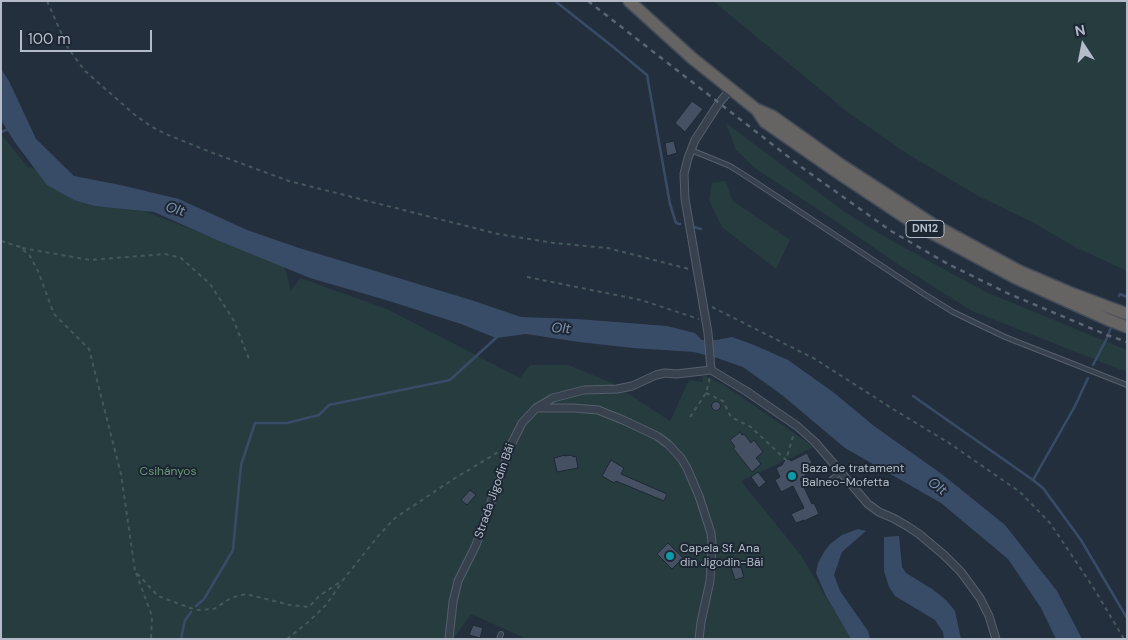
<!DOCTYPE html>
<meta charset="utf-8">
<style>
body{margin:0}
#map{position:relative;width:1128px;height:640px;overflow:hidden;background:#242f3e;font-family:"DM Sans",sans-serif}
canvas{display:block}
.frame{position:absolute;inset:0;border:2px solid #b4bcc9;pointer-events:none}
.north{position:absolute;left:1058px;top:20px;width:50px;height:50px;-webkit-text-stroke:4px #1d2633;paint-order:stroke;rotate:349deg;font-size:14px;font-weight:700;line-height:20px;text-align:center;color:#b4bcc9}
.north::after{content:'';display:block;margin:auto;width:18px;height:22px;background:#b4bcc9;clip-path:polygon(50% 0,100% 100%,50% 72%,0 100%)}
.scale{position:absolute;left:20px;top:30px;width:132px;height:22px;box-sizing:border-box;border:2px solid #b4bcc9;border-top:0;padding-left:6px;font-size:15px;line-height:18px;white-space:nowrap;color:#b4bcc9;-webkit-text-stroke:4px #1d2633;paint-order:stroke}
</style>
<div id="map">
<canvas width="1128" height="640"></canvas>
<div class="frame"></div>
<div class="north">N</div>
<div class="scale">100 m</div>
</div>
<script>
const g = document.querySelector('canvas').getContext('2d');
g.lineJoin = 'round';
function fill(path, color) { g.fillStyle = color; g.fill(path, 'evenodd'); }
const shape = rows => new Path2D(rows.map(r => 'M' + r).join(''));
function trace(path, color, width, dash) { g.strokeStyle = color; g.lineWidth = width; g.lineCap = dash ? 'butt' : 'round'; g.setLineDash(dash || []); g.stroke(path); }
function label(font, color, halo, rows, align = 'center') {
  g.font = font + ' "DM Sans",sans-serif'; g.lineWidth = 4; g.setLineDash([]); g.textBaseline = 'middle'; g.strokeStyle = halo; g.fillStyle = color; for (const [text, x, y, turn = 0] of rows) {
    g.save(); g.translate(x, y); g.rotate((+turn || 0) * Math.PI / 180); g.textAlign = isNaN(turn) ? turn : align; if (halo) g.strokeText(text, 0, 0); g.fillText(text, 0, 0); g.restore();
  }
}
fill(shape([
 [713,1,1127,1,1127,271,1075,247,1034,223,978,196,906,153,850,114],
 [726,123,846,213,899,245,988,293,1127,350,1127,372,972,311,899,265,834,220,756,169,736,150],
 [1,134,27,166,284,265,291,291,300,278,387,309,520,378,530,365,568,365,612,383,670,421,689,380,702,382,703,375,724,385,814,447,741,481,800,554,851,639,527,639,471,614,453,639,1,639],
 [725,181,733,201,790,240,776,269,722,227,709,200,712,183]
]), '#263c3f');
fill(shape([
 [1,69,9,81,36,139,74,176,120,185,179,199,247,230,299,248,471,300,521,317,577,319,667,326,695,333,702,340,717,340,732,337,754,345,788,360,833,392,874,426,943,475,1005,525,1057,591,1082,639,1056,639,1041,608,1008,559,941,503,845,448,782,395,743,367,717,358,694,352,633,348,579,342,526,334,496,338,461,324,386,300,310,278,217,240,154,212,95,206,74,200,47,185,14,141,1,120],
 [858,529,866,531,842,552,834,575,840,591,868,631,870,639,851,639,826,596,816,573,818,563,824,552,830,544,842,535],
 [899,536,902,567,906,573,932,589,946,600,955,611,961,639,944,639,943,632,935,620,895,596,889,587,884,571,884,537]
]), '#394c67');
trace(shape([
 [555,1,612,46,647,75,670,204,676,223,680,224],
 [1,132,9,129],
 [694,227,701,229],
 [1119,296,1120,294,1127,297],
 [1093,365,1106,340,1112,325],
 [913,396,1033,480,1043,488,1081,540,1127,618],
 [1033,480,1075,406,1088,378],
 [196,606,204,599,233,550,241,465,255,423,287,423,319,415,329,405,450,380,497,337],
 [181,639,185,620,191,612]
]), '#394c67', 2.5);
const building = shape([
 [692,101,703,109,685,132,675,123,692,101],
 [674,141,677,153,667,156,665,143,674,141],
 '711.5 406a4.5 4.5 0 1 1 9 0a4.5 4.5 0 1 1-9 0Z',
 [740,432,742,435,744,434,751,443,754,440,763,452,756,458,761,464,752,472,733,448,735,447,730,440,740,432],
 [807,453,812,463,803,468,806,475,800,479,812,504,814,503,819,514,804,521,804,520,796,523,791,514,804,508,793,486,781,492,775,480,780,477,776,468,782,465,785,460,789,459,791,461,807,453],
 [565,455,565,456,572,455,573,457,576,456,578,468,557,472,554,458,565,455],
 [611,460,624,468,621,474,667,494,664,501,616,481,614,483,602,476,611,460],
 [758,472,766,482,759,488,751,477,758,472],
 [470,490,476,495,467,505,461,500,470,490],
 [668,543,683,558,672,569,657,554,668,543],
 [740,564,744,577,735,580,731,567,740,564],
 [473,625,483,628,480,638,469,635,473,625]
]);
fill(building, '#455162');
trace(building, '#1f2835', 1);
const service = shape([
 [691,150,730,166,749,178,924,294,953,312,1005,337,1127,385],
 [828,482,841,472],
 [499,639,501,634]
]);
const minor = shape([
 [731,89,719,103,695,140,688,158,684,174,685,199,708,333,711,370,746,391,797,426,815,442,868,504,879,512,893,518,907,526,919,534,944,555,961,572,980,598,989,616,996,639],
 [536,408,574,408,598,410,623,420,657,436,668,444,681,458,687,468,699,496,711,533,712,544,710,581,701,622,699,639],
 [449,639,453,602,458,581,476,545,511,445,522,423,536,408,553,398,584,390,617,389,632,386,656,375,665,373,676,374,711,370]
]);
const trunk = shape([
 [629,1,692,58,757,110,765,122,837,172,903,216,930,232,1016,278,1109,320,1127,327],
 [758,110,772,116,841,165,934,225,1019,271,1073,294,1127,314]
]);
trace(service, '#565f6c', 6);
trace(minor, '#565f6c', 9);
trace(trunk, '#434c59', 14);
trace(shape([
 [47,1,68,48,85,71,135,115,152,127,166,134,213,153,289,181,498,234,554,243,608,248,689,269],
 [1,241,20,247,30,256,38,271,54,314,89,349,121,474,135,571,158,596,196,610,214,609,231,598,246,594,290,605,309,607,319,596,343,580,379,535,395,518,452,480,500,451],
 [22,248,90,260,165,254,181,258,210,284,233,319,249,359],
 [527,277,641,300,699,319],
 [712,307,815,359,893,409,949,443,1020,492,1050,523,1093,587,1124,639],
 [706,393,723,401,731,417,751,427,786,460,794,433],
 [690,417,706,393,710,377],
 [136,573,152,616,151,639],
 [287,639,307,623,326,605,342,582]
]), '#44595c', 2, [4, 4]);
trace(service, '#38414e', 4);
trace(minor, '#38414e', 7);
trace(trunk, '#656462', 11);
trace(shape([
 [588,1,804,169,891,231,948,264,1007,293,1107,335,1127,342]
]), '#5a6575', 2.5, [5, 5]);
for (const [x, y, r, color] of [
 [792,476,5,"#0f9aa8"],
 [670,556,5,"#0f9aa8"]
]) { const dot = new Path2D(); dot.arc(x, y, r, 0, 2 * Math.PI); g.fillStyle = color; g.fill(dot); trace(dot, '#1d2633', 2); }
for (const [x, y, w] of [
 [925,229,38]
]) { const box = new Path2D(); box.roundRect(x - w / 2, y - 8.5, w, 17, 4); g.fillStyle = '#1d2633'; g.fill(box); trace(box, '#b4bcc9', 1); }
label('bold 11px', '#b4bcc9', null, [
 ["DN12",925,229]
]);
label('12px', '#b4bcc9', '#1d2633', [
 ["Baza de tratament",802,469],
 ["Balneo-Mofetta",802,483],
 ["Capela Sf. Ana",680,549],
 ["din Jigodin-Băi",680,563]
], 'left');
label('12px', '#6b9a76', '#1d2633', [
 ["Csihányos",168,472]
]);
label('12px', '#b4bcc9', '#1d2633', [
 ["Strada Jigodin Băi",495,491,-71]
]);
label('italic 14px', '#7c92b1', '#1d2633', [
 ["Olt",175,210,16],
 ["Olt",561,329,4],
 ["Olt",937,487,37]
]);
</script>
